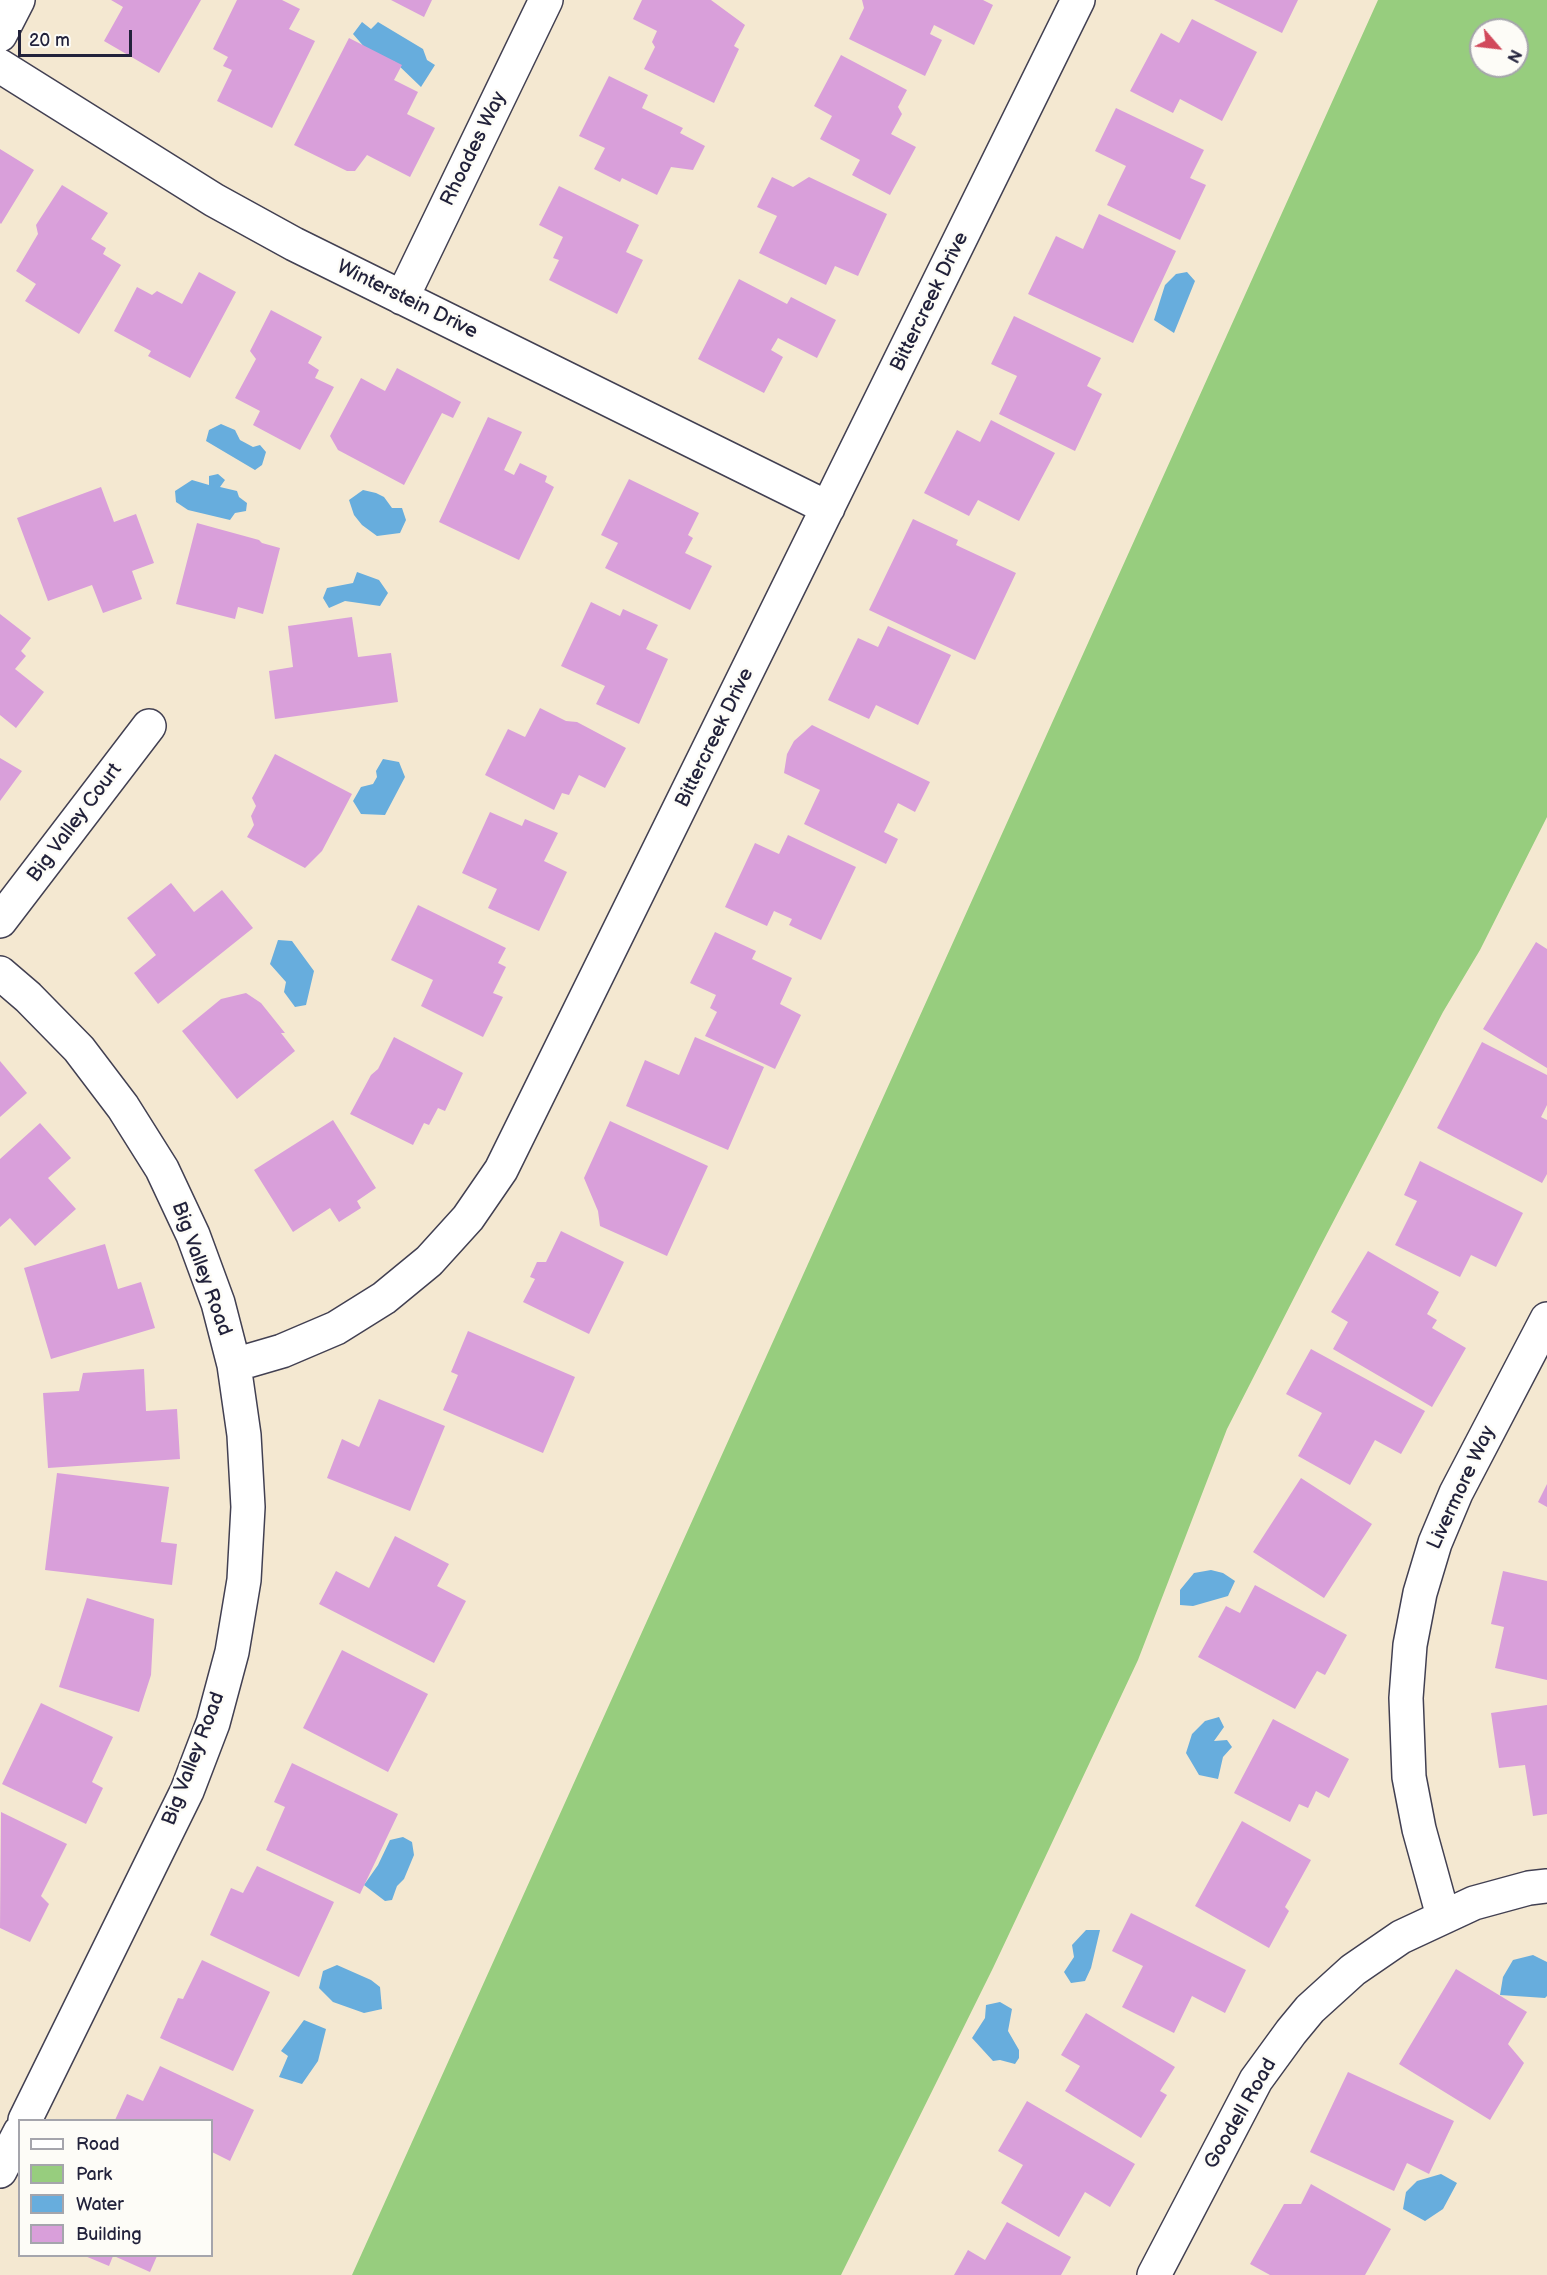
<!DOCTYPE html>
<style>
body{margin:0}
#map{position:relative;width:1547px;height:2275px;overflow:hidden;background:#f4e8d1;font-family:"Balsamiq Sans",sans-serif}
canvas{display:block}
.legend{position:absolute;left:18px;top:2119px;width:195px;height:138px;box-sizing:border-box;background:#fdfcf7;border:2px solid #a5a5ac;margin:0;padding:8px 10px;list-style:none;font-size:18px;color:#22223b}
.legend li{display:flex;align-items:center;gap:12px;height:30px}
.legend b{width:30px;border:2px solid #a5a5ac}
.north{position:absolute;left:1469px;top:18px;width:60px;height:60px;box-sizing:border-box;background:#fdfcf7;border:2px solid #a5a5ac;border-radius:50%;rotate:118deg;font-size:16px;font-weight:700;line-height:24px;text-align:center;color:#22223b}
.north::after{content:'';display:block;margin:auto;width:21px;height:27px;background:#d1495b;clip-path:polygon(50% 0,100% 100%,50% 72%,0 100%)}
.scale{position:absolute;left:18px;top:30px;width:114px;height:27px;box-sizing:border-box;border:3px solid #22223b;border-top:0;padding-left:8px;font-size:18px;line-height:21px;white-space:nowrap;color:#22223b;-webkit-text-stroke:4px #fdfcf7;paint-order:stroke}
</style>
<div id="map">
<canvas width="1547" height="2275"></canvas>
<ul class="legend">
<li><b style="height:8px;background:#fff"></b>Road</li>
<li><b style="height:16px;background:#97cd7e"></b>Park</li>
<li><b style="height:16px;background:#67addd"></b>Water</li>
<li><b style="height:16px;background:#d99fda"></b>Building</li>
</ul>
<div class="north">N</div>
<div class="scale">20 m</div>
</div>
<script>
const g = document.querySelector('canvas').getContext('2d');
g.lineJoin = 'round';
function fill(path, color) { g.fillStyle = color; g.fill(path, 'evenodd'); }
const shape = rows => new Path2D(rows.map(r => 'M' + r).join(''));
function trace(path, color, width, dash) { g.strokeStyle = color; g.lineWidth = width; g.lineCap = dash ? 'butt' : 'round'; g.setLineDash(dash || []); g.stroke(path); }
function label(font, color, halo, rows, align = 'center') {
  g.font = font + ' "Balsamiq Sans",sans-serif'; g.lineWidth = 5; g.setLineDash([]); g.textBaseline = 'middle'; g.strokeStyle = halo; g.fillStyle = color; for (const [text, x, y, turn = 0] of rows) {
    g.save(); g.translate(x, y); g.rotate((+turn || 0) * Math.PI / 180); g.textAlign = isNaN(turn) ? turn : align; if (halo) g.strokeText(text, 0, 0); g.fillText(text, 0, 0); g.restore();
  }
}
fill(shape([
 [1378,0,1547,0,1547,817,1480,950,1443,1012,1320,1247,1227,1429,1138,1660,993,1968,841,2275,352,2275],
 [1481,30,1517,30,1517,66,1481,66]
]), '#97cd7e');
fill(shape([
 [362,22,371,29,378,22,423,49,427,60,435,65,421,87,395,62,366,49,353,34],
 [1187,272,1195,281,1174,333,1154,320,1165,285,1176,274],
 [221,424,235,430,240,440,253,447,260,445,266,452,262,465,255,470,206,441,209,430],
 [218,474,225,480,220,487,237,491,239,497,247,503,246,511,235,513,230,520,188,510,176,502,175,491,192,480,209,485,209,476],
 [363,490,376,493,384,497,392,508,402,508,406,520,400,533,377,536,362,525,354,515,349,500],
 [357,572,379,580,388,593,380,606,345,601,329,608,323,598,327,588,353,583],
 [383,759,399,762,405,777,385,815,361,814,353,801,361,787,373,784,377,777,376,771],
 [278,940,292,941,314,971,306,1005,295,1007,284,992,286,982,270,964],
 [1211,1570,1223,1573,1235,1581,1228,1596,1193,1606,1180,1605,1180,1590,1194,1573],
 [1219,1717,1224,1727,1214,1741,1227,1740,1232,1747,1223,1757,1218,1779,1199,1775,1186,1753,1192,1734,1205,1721],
 [403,1837,412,1842,414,1855,404,1879,397,1886,392,1900,385,1901,364,1885,378,1865,390,1840],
 [1086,1930,1100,1930,1091,1968,1085,1981,1071,1983,1064,1972,1074,1957,1072,1945],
 [1533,1955,1547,1962,1547,1996,1545,1998,1500,1995,1503,1977,1513,1960],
 [337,1965,371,1980,380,1987,382,2009,364,2013,333,2002,319,1988,323,1971],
 [1000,2002,1012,2009,1008,2031,1019,2050,1019,2058,1015,2064,1000,2060,993,2061,972,2038,985,2018,986,2005],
 [304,2020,326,2029,318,2061,302,2084,279,2077,288,2056,281,2051],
 [1441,2174,1457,2183,1443,2209,1425,2221,1403,2209,1406,2192,1417,2181]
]), '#67addd');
fill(shape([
 [111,0,201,0,159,73,104,41,123,7],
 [237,0,282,0,300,9,289,29,315,41,272,128,217,101,232,70,223,66,228,57,213,49],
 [391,0,432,0,424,17],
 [642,0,711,0,745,25,734,46,739,49,714,103,644,69,655,47,652,42,657,31,633,19],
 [862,0,983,0,993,5,974,45,934,25,930,34,942,40,925,76,849,39,864,8],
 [1214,0,1298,0,1282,33],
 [1192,19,1257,52,1222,121,1180,99,1173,113,1130,91,1161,33,1179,43],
 [349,38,402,65,394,80,418,92,407,114,435,128,410,177,367,155,355,171,347,171,294,145],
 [841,55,907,90,898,107,902,114,891,134,916,147,890,195,852,175,860,160,820,139,832,116,814,106],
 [609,76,648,95,642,108,683,128,680,133,705,146,693,170,671,167,657,195,622,178,620,182,594,169,605,148,579,136],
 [1116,108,1204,150,1190,178,1206,185,1180,240,1107,205,1126,166,1095,151],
 [0,149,34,170,1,224,0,223],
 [772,177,793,187,809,177,887,214,858,276,835,266,826,285,759,253,777,216,757,207],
 [62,185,108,213,91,239,106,248,103,254,121,265,79,334,25,301,36,284,16,271,38,234,36,225],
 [559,186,639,225,626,252,643,260,617,314,549,280,559,260,553,258,563,237,539,225],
 [1099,214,1176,251,1133,343,1028,294,1056,236,1083,249],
 [199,272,236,292,190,378,148,356,151,351,114,331,137,287,152,295,157,291,182,304],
 [739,279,787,304,791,297,836,320,817,358,778,338,771,350,783,357,764,393,698,359],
 [271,310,322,337,308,363,319,370,315,378,334,387,300,450,253,425,260,411,235,398,256,359,250,351],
 [1014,316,1101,358,1087,386,1102,394,1075,451,999,414,1017,376,991,364],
 [397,368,461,402,453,418,442,413,404,485,338,450,330,436,361,378,385,391],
 [488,417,522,432,504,470,514,475,520,463,547,476,545,482,554,487,519,560,439,522],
 [991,420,1055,453,1019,521,978,500,969,516,924,493,957,430,980,442],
 [629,479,699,513,688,535,693,538,685,553,712,566,690,610,605,568,618,543,601,535],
 [101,487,114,522,136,514,154,563,132,571,142,599,103,613,92,585,48,601,17,518],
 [913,519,958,540,956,545,1016,573,975,660,869,610],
 [197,523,259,540,262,543,280,548,263,614,238,607,235,619,176,604],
 [591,602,620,616,623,609,658,625,646,649,668,659,639,724,596,704,605,686,561,666],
 [0,614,31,638,21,651,26,656,15,669,44,692,16,728,0,715],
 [352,617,358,657,391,653,398,702,275,719,269,671,293,667,288,626],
 [888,626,951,655,918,725,876,705,869,719,828,700,858,638,878,647],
 [540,708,566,721,577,722,626,748,605,788,579,775,569,795,562,793,554,810,485,775,508,729,525,737],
 [812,725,930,782,915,812,898,803,884,832,898,839,886,864,804,824,820,790,784,773,787,754,794,741],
 [275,754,352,794,322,851,305,868,247,837,254,825,251,816,256,806,252,798],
 [0,758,22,771,0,801],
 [490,812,522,826,525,819,558,833,544,861,567,872,539,931,488,908,497,889,462,873],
 [788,835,856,867,821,940,789,925,792,919,774,911,767,926,725,907,755,843,779,854],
 [171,883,194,912,222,890,253,928,158,1004,134,973,156,955,127,918],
 [418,905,506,948,498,963,506,967,493,993,503,997,483,1037,421,1006,433,980,391,960],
 [715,932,756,951,752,959,792,978,780,1004,801,1015,775,1069,705,1036,717,1012,710,1008,716,995,690,983],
 [1536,942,1547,949,1547,1068,1483,1029],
 [246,993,261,1003,285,1033,281,1033,295,1051,237,1099,182,1031,221,999],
 [394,1037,463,1073,445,1111,438,1108,429,1125,424,1123,413,1145,350,1114,371,1075,378,1069],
 [695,1037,764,1067,728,1150,626,1106,645,1060,679,1075],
 [1482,1042,1547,1075,1547,1105,1541,1117,1547,1120,1547,1174,1542,1183,1437,1128],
 [0,1061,27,1093,0,1117],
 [333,1120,376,1188,357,1201,361,1208,339,1222,330,1208,293,1232,254,1170],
 [610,1121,708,1166,667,1256,600,1226,598,1211,584,1178],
 [40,1123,71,1158,48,1178,76,1209,35,1246,10,1218,0,1227,0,1159],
 [1420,1161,1523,1213,1496,1267,1471,1255,1460,1277,1395,1245,1417,1201,1404,1195],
 [561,1231,624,1262,589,1334,523,1302,535,1279,530,1277,537,1262,546,1262],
 [105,1244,118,1289,141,1282,155,1328,51,1359,24,1268],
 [1368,1251,1439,1292,1427,1314,1437,1320,1432,1328,1466,1348,1432,1407,1333,1349,1348,1322,1331,1312],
 [468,1331,575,1377,543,1453,443,1410,458,1375,451,1372],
 [1311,1349,1425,1411,1401,1454,1375,1440,1350,1485,1298,1456,1322,1413,1286,1394],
 [144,1369,146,1411,177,1409,180,1459,48,1468,43,1393,79,1391,83,1373],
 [379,1399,445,1426,410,1511,327,1478,342,1439,359,1447],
 [57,1473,169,1487,161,1542,177,1544,172,1585,45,1570],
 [1301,1478,1372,1524,1324,1598,1253,1552],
 [1547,1484,1547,1507,1538,1502],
 [395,1536,449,1564,437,1586,466,1601,434,1663,319,1604,336,1571,369,1588],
 [1503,1571,1547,1581,1547,1680,1495,1668,1504,1627,1491,1624],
 [1255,1585,1347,1635,1325,1675,1317,1671,1295,1709,1198,1657,1226,1606,1240,1613],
 [87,1598,154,1619,151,1675,139,1712,59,1687],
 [342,1650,428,1694,388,1772,303,1728],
 [41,1703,113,1737,92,1782,103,1788,86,1824,2,1784],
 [1547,1705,1547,1814,1533,1816,1525,1765,1499,1768,1491,1713],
 [1273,1719,1349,1759,1329,1798,1316,1791,1308,1808,1299,1804,1290,1822,1234,1793],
 [292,1763,398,1814,360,1894,266,1850,285,1807,274,1802],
 [1,1812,67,1844,41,1896,49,1904,30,1942,0,1928],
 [1242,1821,1311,1860,1285,1907,1289,1911,1269,1948,1195,1906],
 [257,1866,334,1902,299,1977,210,1935,231,1888,243,1893],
 [1131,1913,1246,1970,1225,2013,1192,1996,1174,2033,1122,2007,1143,1966,1112,1951],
 [202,1960,270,1992,233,2071,160,2038,178,1998,183,1999],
 [1456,1969,1527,2012,1508,2044,1524,2063,1490,2120,1399,2064],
 [1086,2013,1175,2067,1160,2091,1167,2095,1141,2138,1065,2091,1080,2066,1061,2055],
 [160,2066,254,2110,230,2161,212,2152,212,2120,115,2120,127,2094,143,2101],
 [1348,2072,1454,2121,1429,2174,1407,2163,1394,2191,1310,2152],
 [1027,2101,1135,2164,1110,2207,1085,2192,1059,2237,1001,2203,1023,2165,998,2151],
 [1311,2184,1391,2229,1365,2275,1270,2275,1250,2264,1284,2204,1301,2204],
 [1007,2222,1071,2257,1061,2275,954,2275,968,2250,985,2260],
 [85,2256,113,2256,109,2266],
 [114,2256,157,2256,150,2272]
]), '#d99fda');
const minor = shape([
 [0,35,18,0],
 [0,66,214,200,294,244,828,508],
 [402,298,546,0],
 [0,921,149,726],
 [0,973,28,997,79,1049,123,1107,162,1169,193,1235,218,1303,234,1365,244,1435,248,1507,244,1580,232,1652,213,1723,187,1791,25,2120],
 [234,1365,282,1351,336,1328,384,1298,429,1261,468,1218,501,1170,1078,0],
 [1443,1916,1419,1829,1409,1777,1406,1698,1410,1645,1420,1593,1435,1543,1456,1493,1547,1319],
 [0,2171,20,2132],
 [1154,2275,1256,2080,1291,2032,1310,2009,1353,1970,1401,1937,1474,1903,1529,1888,1547,1886]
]);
trace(minor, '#424052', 36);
trace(minor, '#fff', 33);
label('20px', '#22223b', '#fdfcf7', [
 ["Rhoades Way",474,149,-64],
 ["Winterstein Drive",407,300,26],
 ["Bittercreek Drive",930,302,-64],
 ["Bittercreek Drive",715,738,-64],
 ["Big Valley Court",75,823,-53],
 ["Big Valley Road",201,1269,70],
 ["Livermore Way",1462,1488,-65],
 ["Big Valley Road",194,1759,-69],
 ["Goodell Road",1241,2114,-60]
]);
</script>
